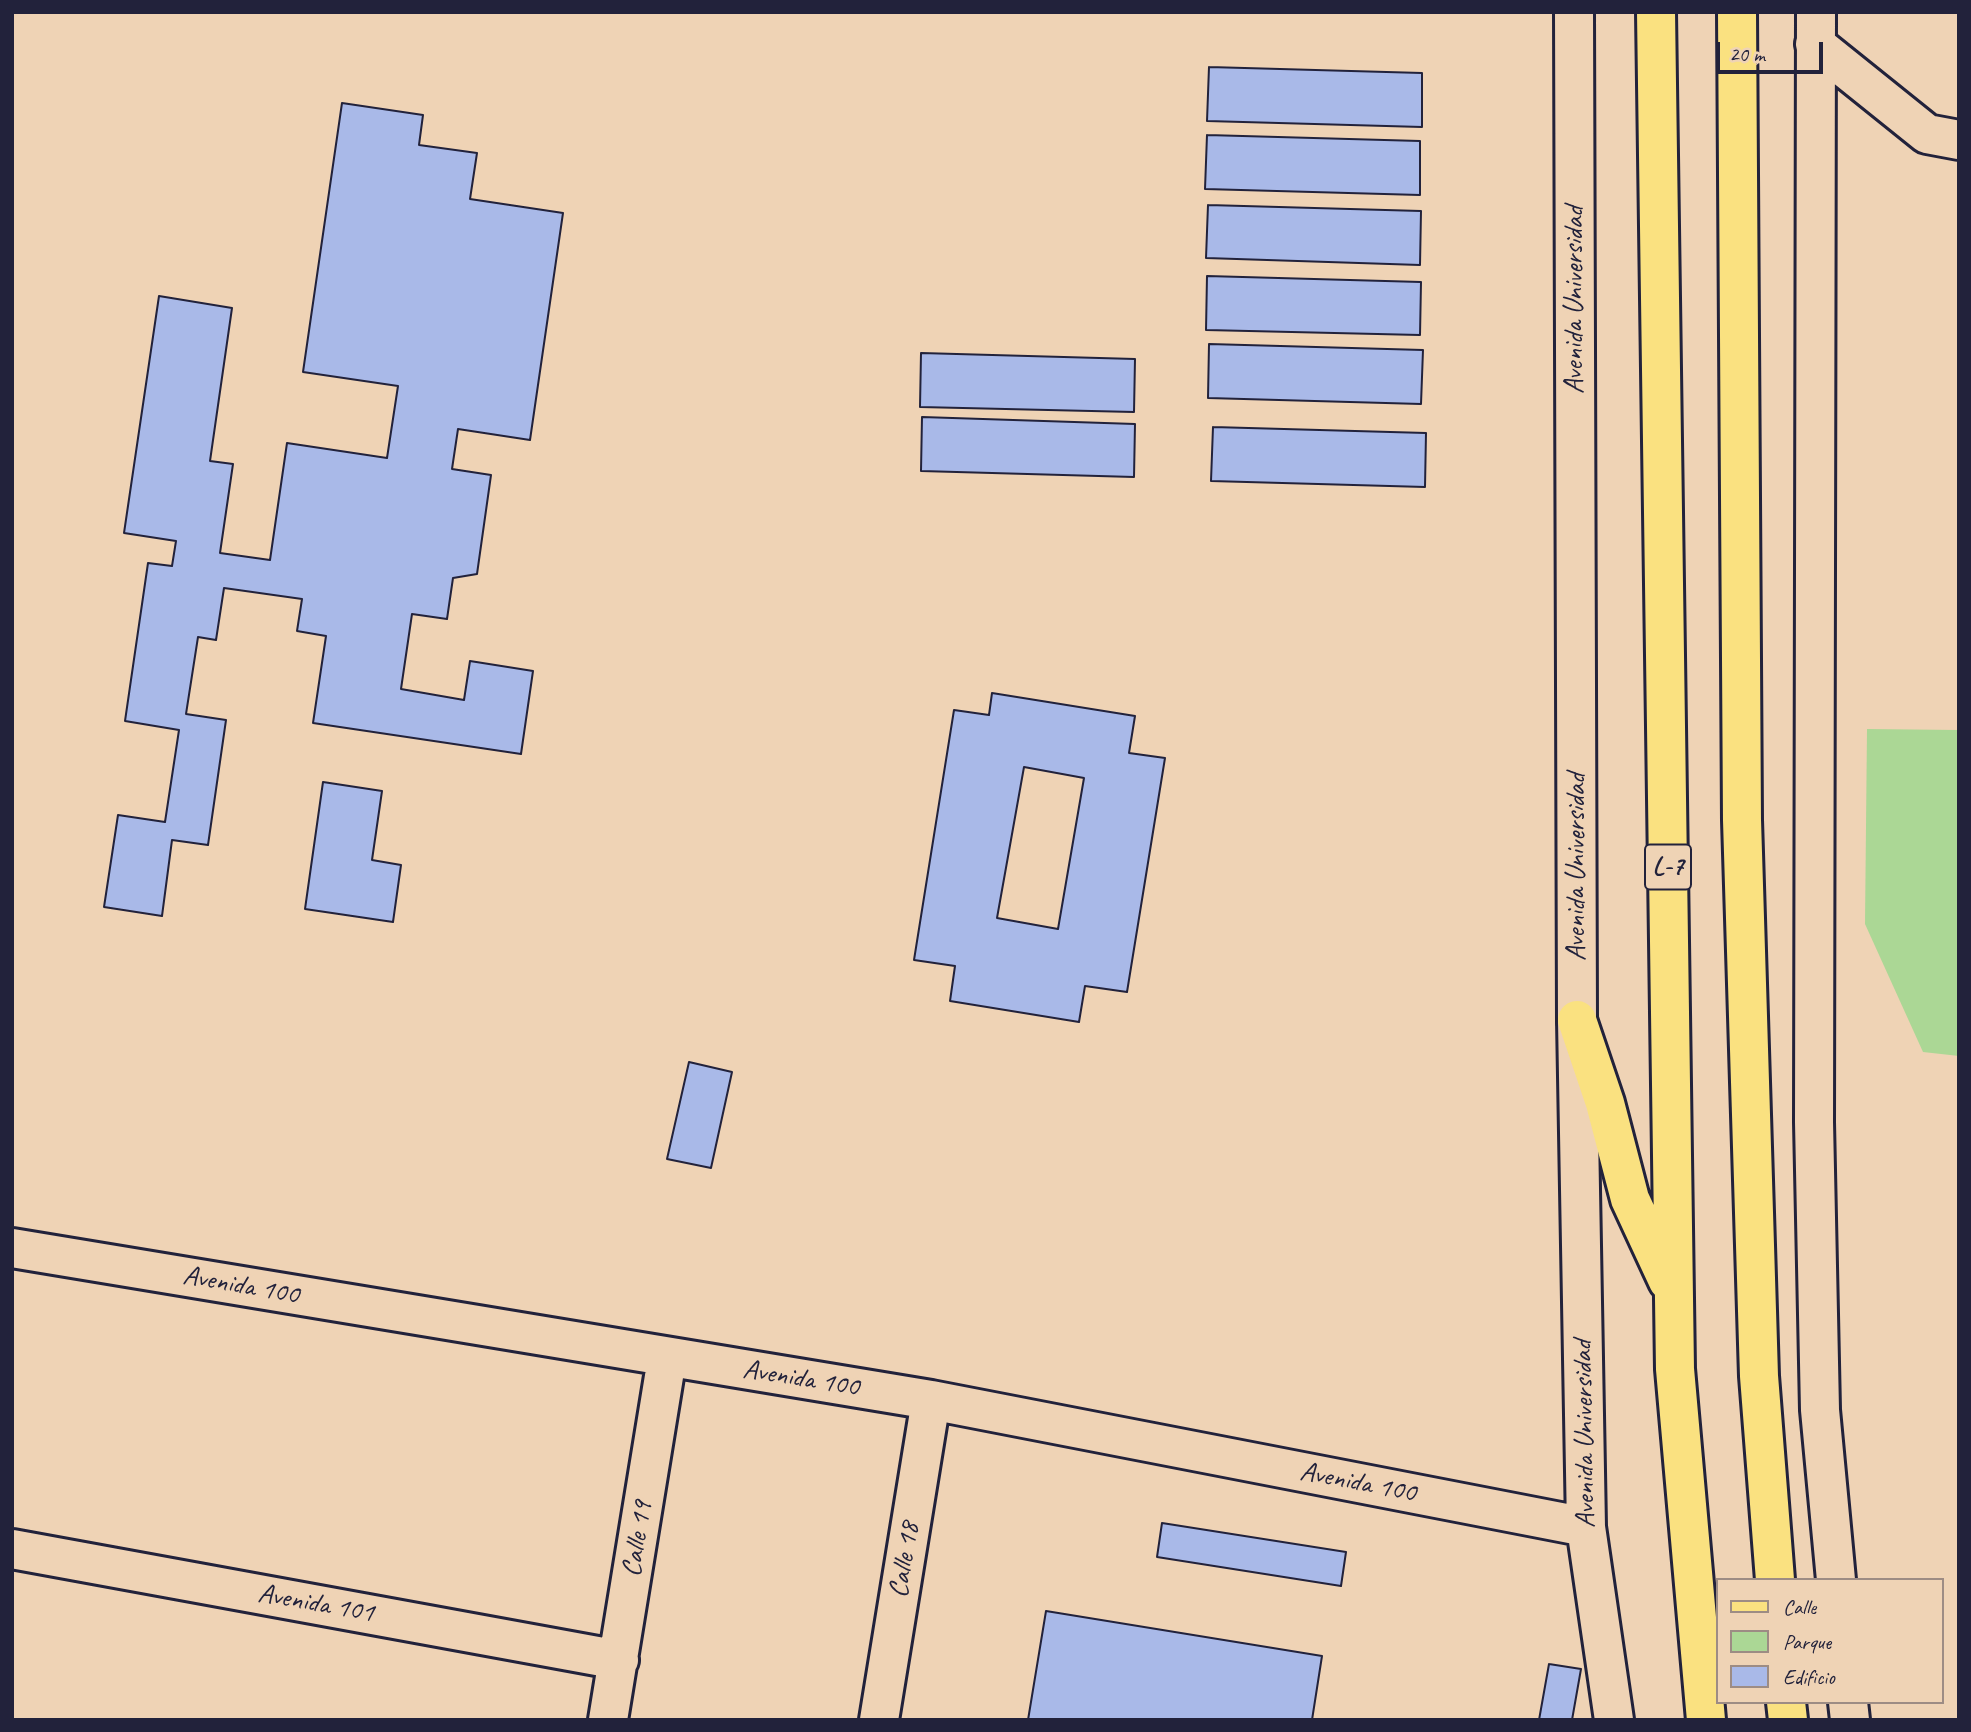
<!DOCTYPE html>
<style>
body{margin:0}
#map{position:relative;width:1971px;height:1732px;overflow:hidden;background:#efd3b5;font-family:Caveat,sans-serif}
canvas{display:block}
.frame{position:absolute;inset:0;border:14px solid #22223b;pointer-events:none}
.legend{position:absolute;left:1716px;top:1578px;width:228px;height:126px;box-sizing:border-box;background:#efd3b5;border:2px solid #9d8c84;margin:0;padding:9px 12px;list-style:none;font-size:21px;color:#22223b}
.legend li{display:flex;align-items:center;gap:14px;height:35px}
.legend b{width:35px;border:2px solid #9d8c84}
.scale{position:absolute;left:1716px;top:42px;width:107px;height:32px;box-sizing:border-box;border:4px solid #22223b;border-top:0;padding-left:9px;font-size:21px;line-height:24px;white-space:nowrap;color:#22223b;-webkit-text-stroke:5px #efd3b5;paint-order:stroke}
</style>
<div id="map">
<canvas width="1971" height="1732"></canvas>
<div class="frame"></div>
<ul class="legend">
<li><b style="height:9px;background:#fae180"></b>Calle</li>
<li><b style="height:19px;background:#abd795"></b>Parque</li>
<li><b style="height:19px;background:#a9b9e8"></b>Edificio</li>
</ul>
<div class="scale">20 m</div>
</div>
<script>
const g = document.querySelector('canvas').getContext('2d');
g.lineJoin = 'round';
function fill(path, color) { g.fillStyle = color; g.fill(path, 'evenodd'); }
const shape = rows => new Path2D(rows.map(r => 'M' + r).join(''));
function trace(path, color, width, dash) { g.strokeStyle = color; g.lineWidth = width; g.lineCap = dash ? 'butt' : 'round'; g.setLineDash(dash || []); g.stroke(path); }
function label(font, color, halo, rows, align = 'center') {
  g.font = font + ' Caveat,sans-serif'; g.lineWidth = 6; g.setLineDash([]); g.textBaseline = 'middle'; g.strokeStyle = halo; g.fillStyle = color; for (const [text, x, y, turn = 0] of rows) {
    g.save(); g.translate(x, y); g.rotate((+turn || 0) * Math.PI / 180); g.textAlign = isNaN(turn) ? turn : align; if (halo) g.strokeText(text, 0, 0); g.fillText(text, 0, 0); g.restore();
  }
}
fill(shape([
 [1867,729,1959,730,1959,1056,1923,1052,1865,924]
]), '#abd795');
const building = shape([
 [1209,67,1422,73,1422,127,1207,121,1209,67],
 [342,103,423,115,419,145,477,153,470,199,563,213,530,440,458,429,452,469,491,475,477,574,453,578,447,619,412,614,401,689,464,700,470,661,533,671,521,754,313,723,326,636,297,631,302,599,224,588,216,640,198,637,186,714,226,720,208,845,172,840,162,916,104,907,118,815,165,822,179,730,125,721,148,563,172,566,176,541,124,533,159,296,232,308,210,461,233,464,220,553,270,560,287,443,387,458,398,386,303,372,342,103],
 [1207,135,1420,141,1420,195,1205,189,1207,135],
 [1208,205,1421,211,1420,265,1206,258,1208,205],
 [1207,276,1421,282,1420,335,1206,330,1207,276],
 [1209,344,1423,350,1421,404,1208,398,1209,344],
 [921,353,1135,359,1134,412,920,407,921,353],
 [922,417,1135,424,1134,477,921,471,922,417],
 [1213,427,1426,433,1425,487,1211,481,1213,427],
 [992,693,1135,716,1129,753,1165,758,1127,992,1085,986,1079,1022,950,1001,955,966,914,960,954,710,989,715,992,693],
 [1024,767,1084,778,1058,929,997,918,1024,767],
 [323,782,382,791,372,860,401,865,393,922,305,909,323,782],
 [689,1062,732,1072,711,1168,667,1159,689,1062],
 [1162,1523,1346,1552,1341,1586,1157,1557,1162,1523],
 [1046,1611,1322,1656,1312,1720,1028,1720,1046,1611],
 [1549,1664,1581,1669,1572,1720,1539,1720,1549,1664]
]);
fill(building, '#a9b9e8');
trace(building, '#22223b', 2);
const street = shape([
 [1574,12,1577,1020,1586,1527,1614,1720],
 [1816,12,1814,1122,1820,1410,1836,1580],
 [1815,44,1927,134,1959,140],
 [12,1248,931,1400,1586,1527],
 [12,1549,619,1660],
 [1848,1702,1850,1720],
 [608,1720,667,1358],
 [879,1720,931,1400]
]);
const primary = shape([
 [1656,12,1675,1369,1706,1720],
 [1737,12,1742,820,1759,1376,1775,1580],
 [1577,1020,1605,1103,1630,1199,1668,1281],
 [1786,1702,1788,1720]
]);
trace(street, '#22223b', 44);
trace(primary, '#22223b', 44);
trace(street, '#efd3b5', 38);
trace(primary, '#fae180', 38);
for (const [x, y, w] of [
 [1668,867,46]
]) { const box = new Path2D(); box.roundRect(x - w / 2, y - 22.5, w, 45, 5); g.fillStyle = '#efd3b5'; g.fill(box); trace(box, '#22223b', 2); }
label('bold 26px', '#22223b', null, [
 ["L-7",1668,867]
]);
label('28px', '#22223b', '#efd3b5', [
 ["Avenida Universidad",1575,300,-90],
 ["Avenida Universidad",1577,867,-90],
 ["Avenida 100",241,1286,10],
 ["Avenida 100",801,1379,9],
 ["Avenida Universidad",1585,1434,-91],
 ["Avenida 100",1358,1483,11],
 ["Calle 19",638,1539,-81],
 ["Calle 18",905,1560,-81],
 ["Avenida 101",316,1604,10]
]);
</script>
